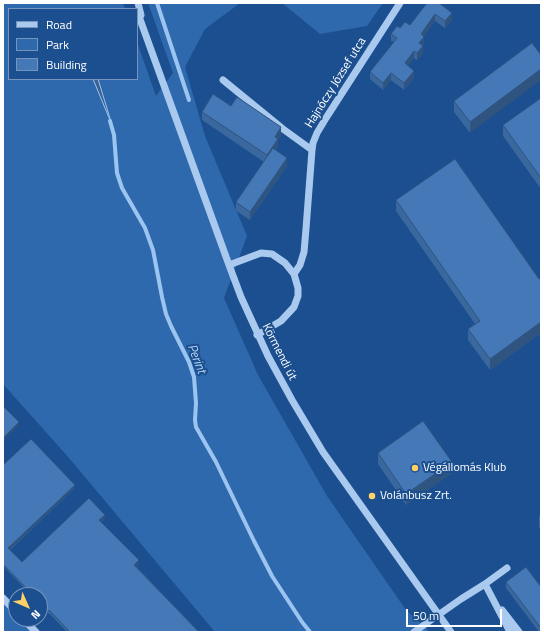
<!DOCTYPE html>
<meta charset="utf-8">
<style>
body{margin:0}
#map{position:relative;width:544px;height:635px;overflow:hidden;background:#1b4f8f;font-family:"Titillium Web",sans-serif}
canvas{display:block}
.frame{position:absolute;inset:0;border:4px solid #fff;pointer-events:none}
.legend{position:absolute;left:8px;top:8px;width:130px;height:72px;box-sizing:border-box;background:#1b4f8f;border:1px solid #7695bc;margin:0;padding:5px 7px;list-style:none;font-size:12px;color:#fff}
.legend li{display:flex;align-items:center;gap:8px;height:20px}
.legend b{width:20px;border:1px solid #7695bc}
.north{position:absolute;left:8px;top:587px;width:40px;height:40px;box-sizing:border-box;background:#1b4f8f;border:1px solid #7695bc;border-radius:50%;rotate:135deg;font-size:11px;font-weight:700;line-height:16px;text-align:center;color:#fff}
.north::after{content:'';display:block;margin:auto;width:14px;height:18px;background:#ffd166;clip-path:polygon(50% 0,100% 100%,50% 72%,0 100%)}
.scale{position:absolute;left:406px;top:609px;width:96px;height:18px;box-sizing:border-box;border:2px solid #fff;border-top:0;padding-left:5px;font-size:12px;line-height:14px;white-space:nowrap;color:#fff;-webkit-text-stroke:3px #1b4f8f;paint-order:stroke}
</style>
<div id="map">
<canvas width="544" height="635"></canvas>
<div class="frame"></div>
<ul class="legend">
<li><b style="height:5px;background:#a9c9ee"></b>Road</li>
<li><b style="height:11px;background:#2e69ad"></b>Park</li>
<li><b style="height:11px;background:#4478b7"></b>Building</li>
</ul>
<div class="north">N</div>
<div class="scale">50 m</div>
</div>
<script>
const g = document.querySelector('canvas').getContext('2d');
g.lineJoin = 'round';
function fill(path, color) { g.fillStyle = color; g.fill(path, 'evenodd'); }
const shape = rows => new Path2D(rows.map(r => 'M' + r).join(''));
function trace(path, color, width, dash) { g.strokeStyle = color; g.lineWidth = width; g.lineCap = dash ? 'butt' : 'round'; g.setLineDash(dash || []); g.stroke(path); }
function label(font, color, halo, rows, align = 'center') {
  g.font = font + ' "Titillium Web",sans-serif'; g.lineWidth = 4; g.setLineDash([]); g.textBaseline = 'middle'; g.strokeStyle = halo; g.fillStyle = color; for (const [text, x, y, turn = 0] of rows) {
    g.save(); g.translate(x, y); g.rotate((+turn || 0) * Math.PI / 180); g.textAlign = isNaN(turn) ? turn : align; if (halo) g.strokeText(text, 0, 0); g.fillText(text, 0, 0); g.restore();
  }
}
fill(shape([
 [3,3,123,3,125,9,9,9,9,79,137,79,137,42,156,96,173,73,148,3,240,3,205,29,185,67,205,136,247,236,224,298,258,375,327,496,406,610,430,632,215,632,69,458,3,384],
 [282,3,383,3,367,26,320,34],
 [3,601,16,613,16,619,22,619,36,632,3,632]
]), '#2e69ad');
const water = shape([
 [93,79,98,79,112,125,93,79]
]);
fill(water, '#3c6290');
trace(water, '#9cc4f0', 1);
trace(shape([
 [157,3,189,100],
 [110,121,114,135,117,173,122,188,145,228,153,250,162,297,166,314,171,326,189,362,194,377,196,403,195,420,196,427,216,462,254,541,272,576,302,622,310,632]
]), '#9cc4f0', 4);
trace(shape([
 [138,3,141,15],
 [137,11,229,265,241,297,268,356,292,400,323,452,451,632],
 [223,80,283,129,312,150],
 [229,265,261,253,272,254,285,263,294,274,298,288,298,296,294,307,281,321,257,335],
 [294,274,300,265,304,252,306,229,312,150,313,143,317,133,326,118,400,3],
 [485,584,510,632],
 [3,598,16,612],
 [502,610,519,632],
 [23,619,36,632],
 [414,632,461,599,485,584,507,568]
]), '#a9c9ee', 7);
fill(shape([
 [427,3,452,20,445,28,435,21,424,36,424,44,423,46,423,53,417,60,414,58,408,65,414,78,404,90,391,80,383,90,370,79,370,72,394,42,391,41,391,34,400,28,410,25],
 [532,43,470,133,454,112,454,101],
 [541,98,541,189,503,136,503,125],
 [231,106,281,136,278,140,278,147,276,150,287,166,250,220,236,211,236,202,264,162,202,120,202,112],
 [396,200,539,279,541,277,541,333,490,370,468,340,468,329,475,324,396,211],
 [378,453,452,473,406,505,378,464],
 [3,465,75,488,10,550,22,562,105,518,101,522,139,563,136,566,199,632,67,632,50,614,49,614,40,605,40,595,31,595,3,566],
 [541,515,541,530,539,527,539,516],
 [506,582,541,587,541,632,539,632,506,588]
]), '#3a679d');
fill(shape([
 [452,13,452,20,445,28,445,21],
 [435,14,435,21,421,41,421,34],
 [424,37,424,44,423,46,423,53,417,60,417,53,419,43],
 [414,51,414,58,405,70,405,63],
 [541,69,541,80,470,133,470,122],
 [414,71,414,78,404,90,404,83],
 [391,73,391,80,383,90,383,83],
 [281,127,281,136,278,140,278,147,267,164,267,155,275,137],
 [287,158,287,166,250,220,250,212],
 [541,322,541,333,490,370,490,359],
 [19,422,19,425,3,441,3,438],
 [452,462,452,473,406,505,406,494],
 [75,485,75,488,8,551,8,548],
 [105,515,105,518,99,523,99,520],
 [139,560,139,563,134,568,134,565]
]), '#305480');
const building = shape([
 [427,3,439,3,452,13,445,21,435,14,421,34,424,37,419,43,423,46,417,53,414,51,405,63,414,71,404,83,391,73,383,83,370,72,397,38,391,34,397,26,400,28,405,22,410,25,427,3],
 [532,43,541,55,541,69,470,122,454,101,532,43],
 [213,94,231,106,237,97,281,127,275,137,278,139,267,155,202,112,213,94],
 [541,98,541,178,503,125,541,98],
 [273,148,287,158,250,212,236,202,273,148],
 [455,159,539,279,541,277,541,322,490,359,468,329,480,321,396,200,455,159],
 [3,406,19,422,3,438,3,406],
 [423,421,452,462,406,494,378,453,423,421],
 [31,439,75,485,8,548,22,562,89,498,105,515,99,520,139,560,134,565,199,632,70,632,50,611,49,611,40,602,40,595,33,595,3,564,3,465,31,439],
 [526,567,541,587,541,628,506,582,526,567]
]);
fill(building, '#4478b7');
trace(building, '#305480', 1);
for (const [x, y, r, color] of [
 [415,468,4,"#ffd166"],
 [372,496,4,"#ffd166"]
]) { const dot = new Path2D(); dot.arc(x, y, r, 0, 2 * Math.PI); g.fillStyle = color; g.fill(dot); trace(dot, '#1b4f8f', 1.5); }
label('12px', '#fff', '#1b4f8f', [
 ["Hajnóczy József utca",336,83,-58],
 ["Körmendi út",279,352,63]
]);
label('12px', '#fff', '#1b4f8f', [
 ["Végállomás Klub",423,468],
 ["Volánbusz Zrt.",380,496]
], 'left');
label('italic 13px', '#b5d3f5', '#1b4f8f', [
 ["Perint",196,359,69]
]);
</script>
